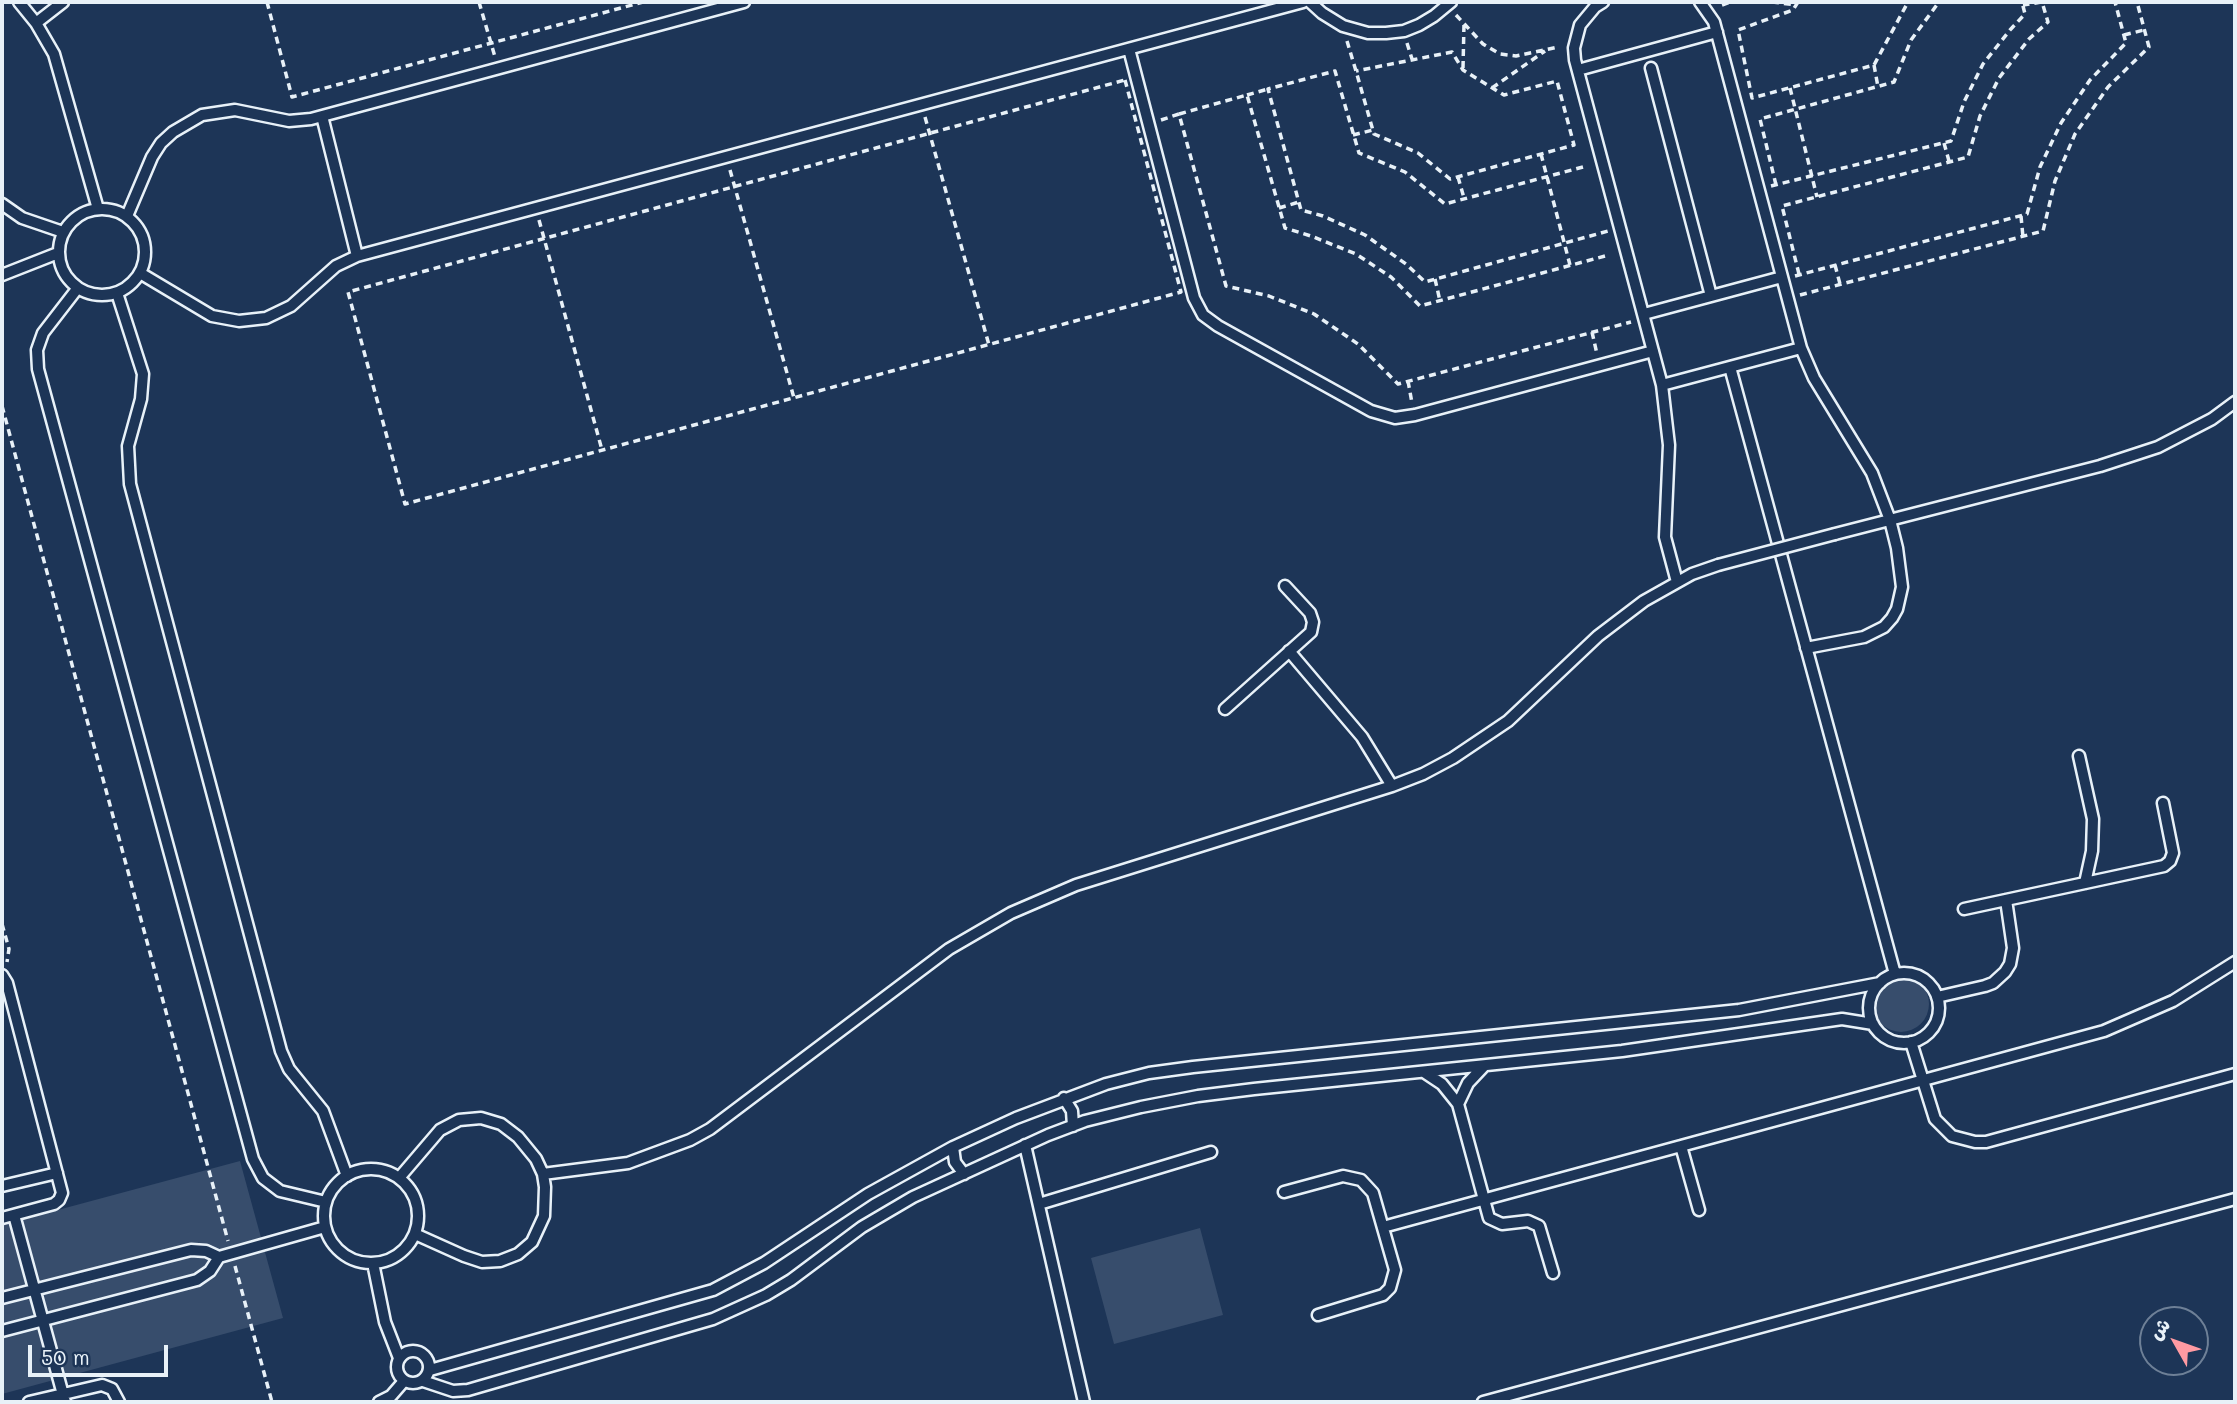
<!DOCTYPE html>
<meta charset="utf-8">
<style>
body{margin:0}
#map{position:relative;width:2237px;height:1404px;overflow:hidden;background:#1d3557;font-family:Mali,"Playpen Sans Arabic",sans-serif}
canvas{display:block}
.frame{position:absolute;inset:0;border:4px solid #e8f1f8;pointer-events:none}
.north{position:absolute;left:2139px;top:1306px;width:70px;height:70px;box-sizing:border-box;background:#1d3557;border:2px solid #6e8097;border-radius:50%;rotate:310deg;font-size:19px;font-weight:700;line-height:28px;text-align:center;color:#e8f1f8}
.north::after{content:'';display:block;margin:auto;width:24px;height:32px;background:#ff9aa2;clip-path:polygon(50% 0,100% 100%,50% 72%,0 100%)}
.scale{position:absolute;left:28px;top:1345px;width:140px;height:32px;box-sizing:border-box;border:4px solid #e8f1f8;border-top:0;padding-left:9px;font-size:21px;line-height:24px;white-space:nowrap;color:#e8f1f8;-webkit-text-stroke:5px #1d3557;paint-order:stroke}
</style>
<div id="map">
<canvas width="2237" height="1404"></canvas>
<div class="frame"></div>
<div class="north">ش</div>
<div class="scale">50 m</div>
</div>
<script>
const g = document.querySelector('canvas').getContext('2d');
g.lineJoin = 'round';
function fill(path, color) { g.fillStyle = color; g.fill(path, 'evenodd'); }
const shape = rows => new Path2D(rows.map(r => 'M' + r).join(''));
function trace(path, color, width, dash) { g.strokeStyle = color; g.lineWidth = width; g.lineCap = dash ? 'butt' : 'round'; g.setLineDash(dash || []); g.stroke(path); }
fill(shape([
 '1873 1004a28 28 0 1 1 56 0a28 28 0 1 1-56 0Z',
 [240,1161,283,1318,2,1394,2,1225],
 [1200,1228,1223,1315,1114,1344,1091,1258]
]), '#374d6c');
const service = shape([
 [19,2,36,23,54,54,98,209],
 [1310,2,1322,13,1343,26,1368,33,1386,33,1404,31,1419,25,1434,16,1451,2],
 [1603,2,1595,7,1580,25,1574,48,1575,60,1662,385,1669,445,1665,537,1677,582],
 [1700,2,1714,22,1801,348,1814,378,1872,473,1890,520,1897,548,1902,587,1897,609,1892,618,1884,627,1864,637,1806,648],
 [36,23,63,2],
 [1129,49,1194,298,1203,315,1218,326,1371,411,1395,418,1415,415,1653,351],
 [1651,68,1711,296],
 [1578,70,1717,32],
 [322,116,357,256],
 [2,204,22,218,63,232],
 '59 252a43 43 0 1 1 86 0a43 43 0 1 1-86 0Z',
 [127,216,152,157,161,143,173,132,202,115,235,110,289,121,311,119,744,2],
 [140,273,212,316,239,321,266,318,291,306,336,266,357,256,1303,2],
 [2,275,58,253],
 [77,289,43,333,37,350,38,369,253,1159,263,1178,280,1191,326,1202],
 [117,293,143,374,141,399,128,446,130,484,281,1051,289,1069,323,1111,347,1176],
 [1644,314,1782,277],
 [1730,367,1895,974],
 [1662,385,1801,348],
 [1835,534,2100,466,2158,447,2212,419,2235,402],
 [1289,651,1362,737,1392,786],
 [1225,709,1311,632,1313,622,1310,613,1285,586],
 [2079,756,2093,819,2092,851,2085,883],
 [1964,909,2164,866,2170,861,2173,853,2163,803],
 '1869 1008a35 35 0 1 1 70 0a35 35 0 1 1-70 0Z',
 [2,975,7,983,62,1193,59,1200,54,1204,2,1218],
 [1937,997,1985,986,1993,983,2005,972,2010,964,2013,948,2006,900],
 [1911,1042,1935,1119,1952,1136,1975,1142,1986,1142,2235,1074],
 [1424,1072,1442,1084,1458,1104,1489,1218,1502,1224,1528,1221,1539,1226,1553,1273],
 [1064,1098,1072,1111,1073,1126],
 [1458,1104,1468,1083,1484,1066],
 [1025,1145,1084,1402],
 [1681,1146,1699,1210],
 [953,1147,955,1162,964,1174],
 '324 1216a47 47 0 1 1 94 0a47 47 0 1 1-94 0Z',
 [543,1174,628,1163,690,1140,710,1129,949,949,1011,913,1076,885,1392,786,1423,774,1453,758,1508,721,1598,636,1644,601,1692,574,1718,565],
 [399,1178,440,1130,459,1120,481,1118,501,1124,518,1137,536,1159,543,1174,545,1187,544,1216,532,1242,518,1254,500,1261,482,1262,464,1256,415,1234],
 [2,1186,57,1173],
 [1284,1192,1343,1176,1361,1180,1373,1193,1395,1270,1390,1288,1383,1295,1318,1315],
 [1039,1204,1211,1152],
 [14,1215,65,1402],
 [1383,1227,2104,1031,2173,1001,2235,962],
 [373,1263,385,1322,399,1358],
 [2,1298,191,1250,206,1251,219,1257,325,1227],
 [2,1331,197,1280,210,1271,219,1257],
 '397 1367a16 16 0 1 1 32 0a16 16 0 1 1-32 0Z',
 [430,1370,713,1290,764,1263,868,1194,953,1147,1016,1118,1106,1084,1149,1073,1193,1067,1739,1010,1880,983],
 [423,1381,453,1391,468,1390,713,1319,766,1295,791,1280,862,1227,913,1197,1048,1135,1085,1121,1141,1107,1198,1096,1254,1089,1622,1051,1842,1019,1873,1024],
 [29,1402,102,1385,112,1389,119,1402],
 [379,1402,391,1396,404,1381],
 [1483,1402,2235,1199]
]);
trace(service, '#e8f1f8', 15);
trace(shape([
 [267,2,292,97,643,2],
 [479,2,495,57],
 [1772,2,1796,5],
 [1798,2,1793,10,1738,30,1752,98,1874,65,1908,2],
 [1722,5,1730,2],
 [1456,15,1483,44,1500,54,1516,56,1558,47],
 [2124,35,2144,30],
 [1347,41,1356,71,1374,134,1418,153,1450,179,1574,145,1557,81,1504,95,1463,70,1452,52,1356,71],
 [1407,43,1412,59],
 [1874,65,1878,87],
 [1463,68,1464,24],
 [1125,80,1181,292,405,504,348,292,1125,80],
 [1492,88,1545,51],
 [1790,88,1817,197],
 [1247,95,1268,89],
 [925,117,989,345],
 [1161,120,1179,114],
 [1353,135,1373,130],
 [1944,143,1949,161],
 [1541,154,1570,265],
 [1583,167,1445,204,1405,172,1359,153,1335,71,1268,89,1301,210,1323,216,1365,235,1406,264,1425,282,1608,231],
 [730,170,794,398],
 [1458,177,1464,198],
 [1776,185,1760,119,1894,82,1911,40,1939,2],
 [1771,186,1951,141,1964,102,1983,64,2010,30,2025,14,2022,2],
 [1279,208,1299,202],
 [2021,216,2023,237],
 [539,220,602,450],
 [1605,256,1420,306,1391,277,1356,254,1311,236,1285,228,1247,95,1179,114,1226,286,1269,296,1314,314,1358,344,1398,384,1631,322],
 [1835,265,1840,284],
 [1799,274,1782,206,1968,157,1980,116,1999,78,2029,39,2048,22,2042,2,2023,5],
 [1795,276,2027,214,2040,167,2061,123,2090,80,2126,43,2115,2],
 [1435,279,1440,301],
 [1800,295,2043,231,2055,181,2075,134,2108,87,2149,47,2137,2],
 [1592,332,1597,354],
 [1408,381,1412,403],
 [2,406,228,1241],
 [2,924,9,949,7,962],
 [235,1266,272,1402]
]), '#e8f1f8', 3.5, [7, 5]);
trace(service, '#1d3557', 10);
const serviceBridge = shape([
 [1718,565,1835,534]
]);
trace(serviceBridge, '#e8f1f8', 15, []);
trace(serviceBridge, '#1d3557', 10);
</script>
